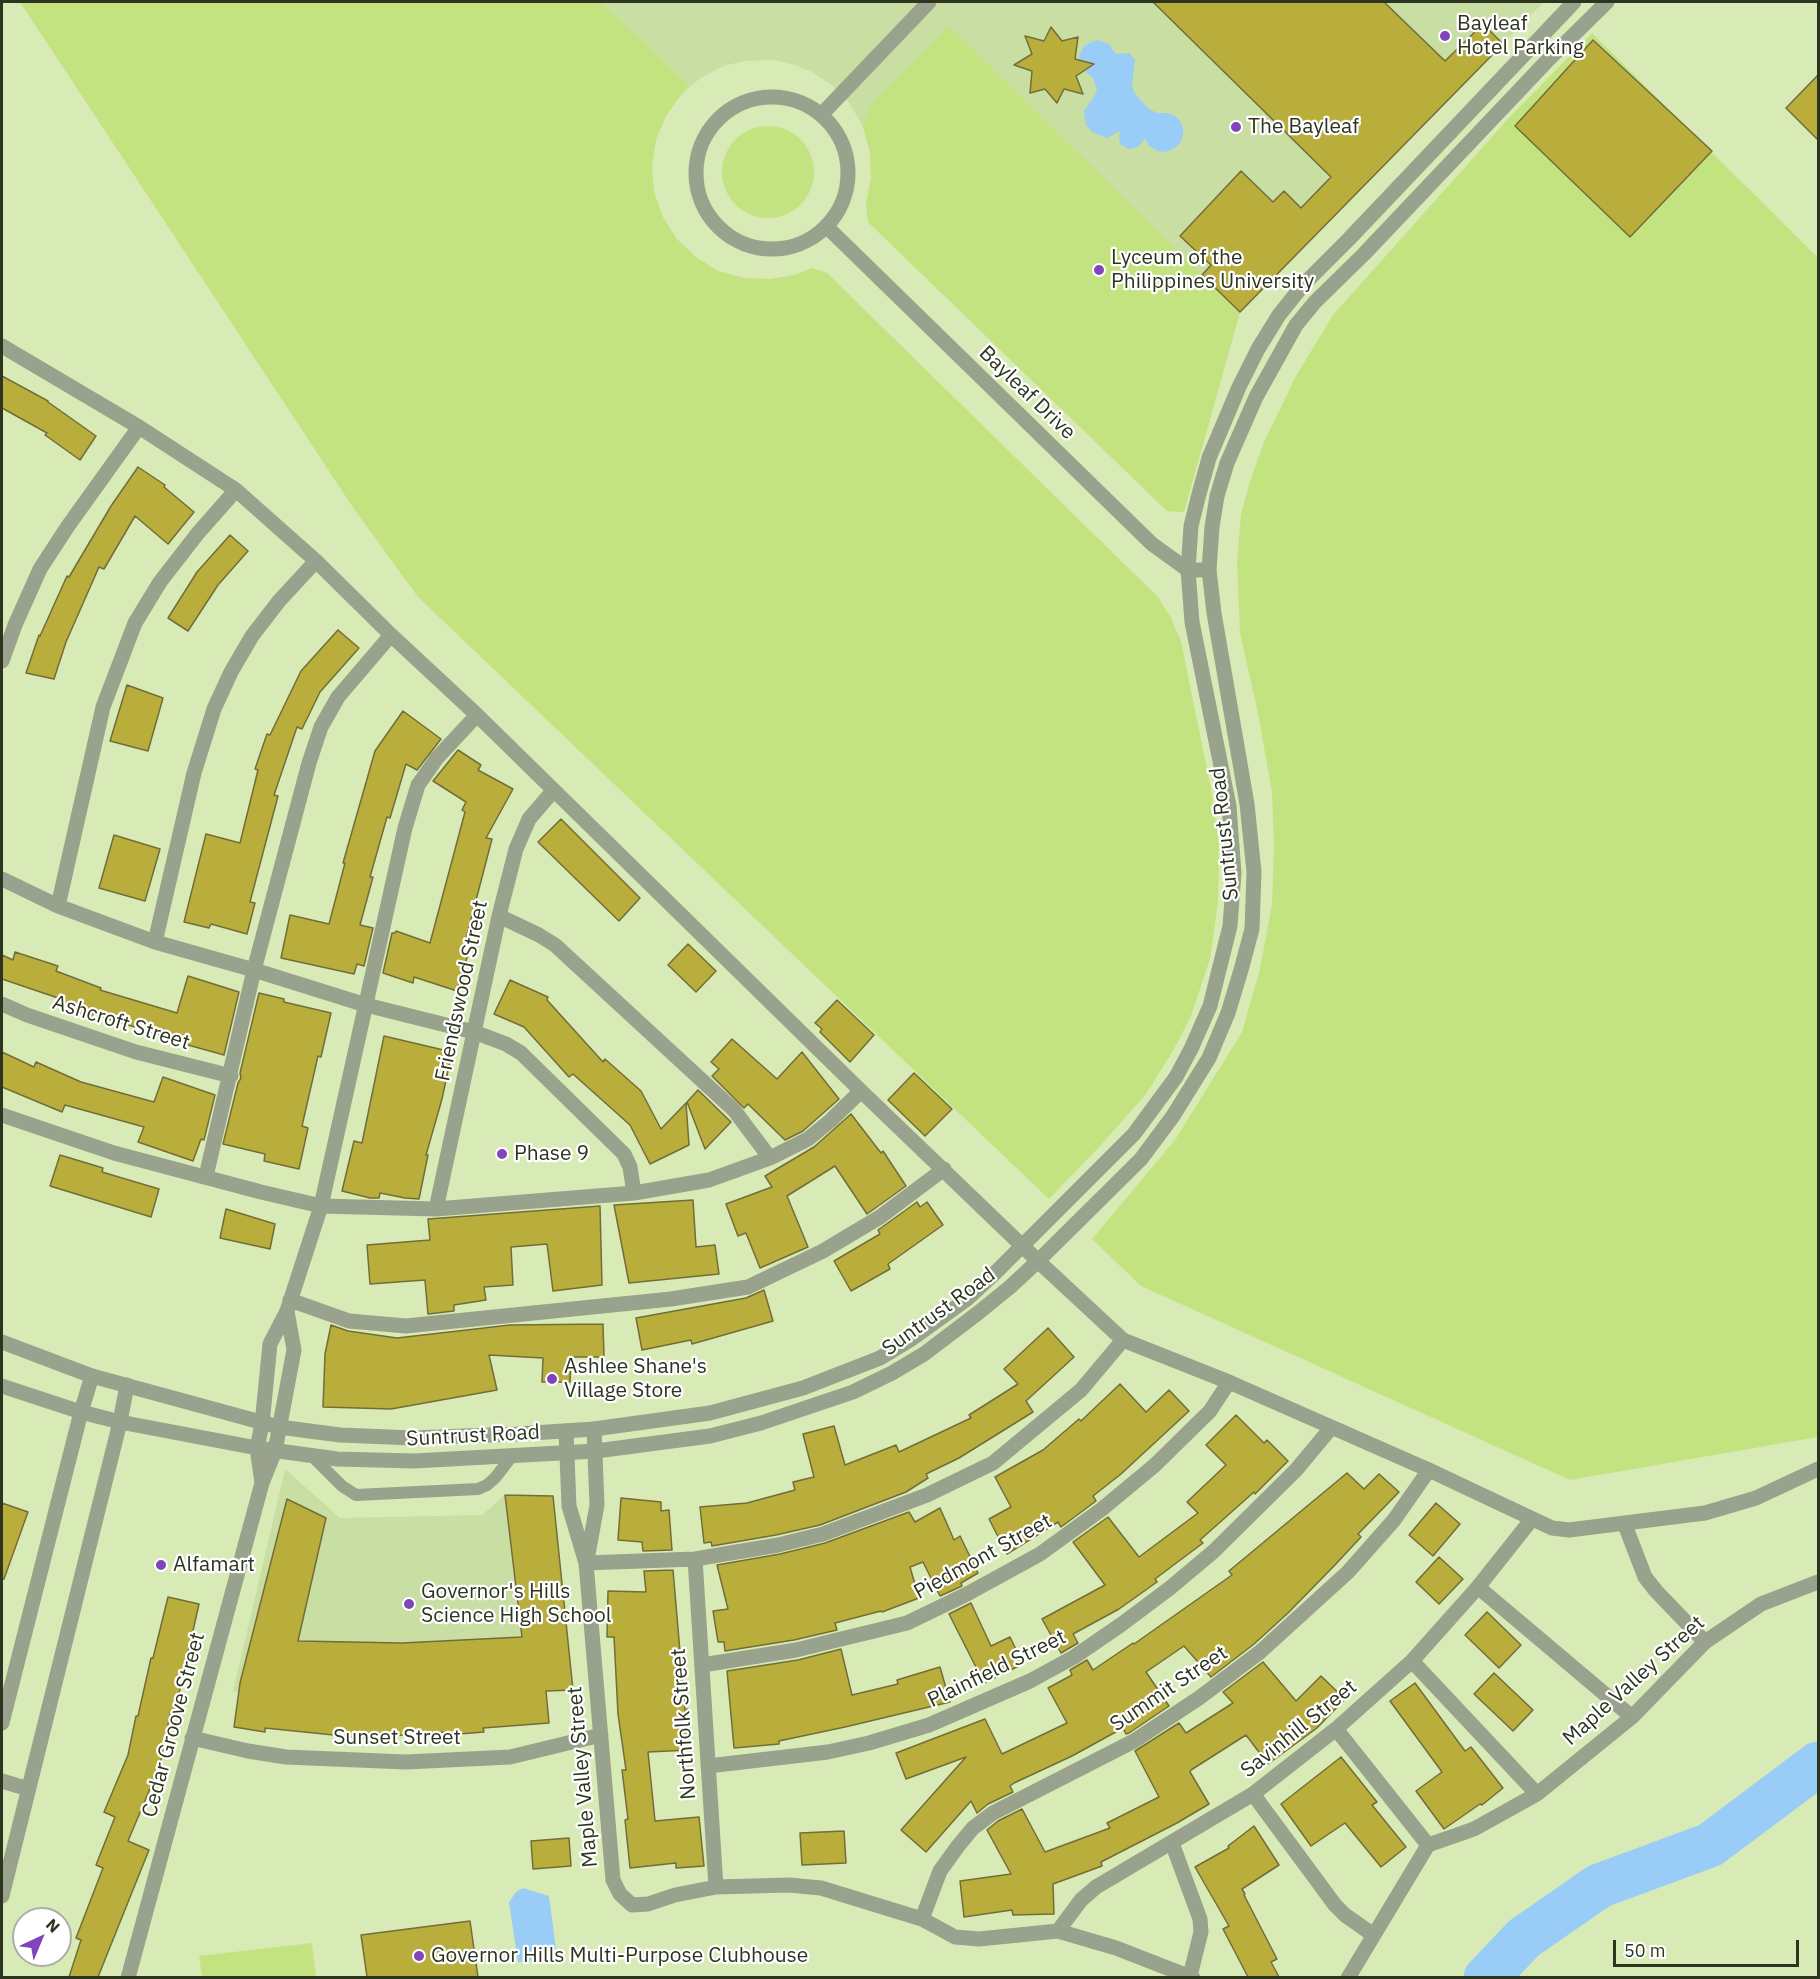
<!DOCTYPE html>
<style>
body{margin:0}
#map{position:relative;width:1820px;height:1979px;overflow:hidden;background:#d8ebb6;font-family:"IBM Plex Sans",sans-serif}
canvas{display:block}
.frame{position:absolute;inset:0;border:3px solid #2d341f;pointer-events:none}
.north{position:absolute;left:12px;top:1907px;width:60px;height:60px;box-sizing:border-box;background:#fff;border:2px solid #abaea5;border-radius:50%;rotate:44deg;font-size:16px;font-weight:700;line-height:24px;text-align:center;color:#2d341f}
.north::after{content:'';display:block;margin:auto;width:21px;height:27px;background:#8045bb;clip-path:polygon(50% 0,100% 100%,50% 72%,0 100%)}
.scale{position:absolute;left:1613px;top:1940px;width:186px;height:27px;box-sizing:border-box;border:3px solid #2d341f;border-top:0;padding-left:8px;font-size:18px;line-height:21px;white-space:nowrap;color:#2d341f;-webkit-text-stroke:4px #fff;paint-order:stroke}
</style>
<div id="map">
<canvas width="1820" height="1979"></canvas>
<div class="frame"></div>
<div class="north">N</div>
<div class="scale">50 m</div>
</div>
<script>
const g = document.querySelector('canvas').getContext('2d');
g.lineJoin = 'round';
function fill(path, color) { g.fillStyle = color; g.fill(path, 'evenodd'); }
const shape = rows => new Path2D(rows.map(r => 'M' + r).join(''));
function trace(path, color, width, dash) { g.strokeStyle = color; g.lineWidth = width; g.lineCap = dash ? 'butt' : 'round'; g.setLineDash(dash || []); g.stroke(path); }
function label(font, color, halo, rows, align = 'center') {
  g.font = font + ' "IBM Plex Sans",sans-serif'; g.lineWidth = 4.5; g.setLineDash([]); g.textBaseline = 'middle'; g.strokeStyle = halo; g.fillStyle = color; for (const [text, x, y, turn = 0] of rows) {
    g.save(); g.translate(x, y); g.rotate((+turn || 0) * Math.PI / 180); g.textAlign = isNaN(turn) ? turn : align; if (halo) g.strokeText(text, 0, 0); g.fillText(text, 0, 0); g.restore();
  }
}
fill(shape([
 [601,2,1544,2,1240,312,1184,512,1167,511,868,222,866,204,871,178,870,152,863,127,850,104,832,85,810,71,792,64,773,60,744,61,724,66,704,76,690,86],
 [285,1469,340,1518,482,1515,505,1495,553,1496,573,1690,394,1696,233,1692]
]), '#c9dea3');
fill(shape([
 [20,2,254,2,256,3,258,2,601,2,690,86,681,95,666,116,656,140,652,166,654,192,663,217,677,239,696,257,718,271,744,278,770,279,795,275,812,268,827,273,1158,597,1171,618,1181,641,1211,789,1219,843,1218,902,1210,959,1191,1016,1173,1051,1146,1094,1101,1145,1049,1199,418,597,354,509],
 [949,26,1240,312,1184,512,1167,511,868,222,866,204,871,178,870,152,863,127,870,105],
 [1592,33,1818,258,1818,1437,1570,1480,1141,1286,1092,1239,1175,1140,1242,1032,1260,969,1272,904,1274,846,1272,793,1259,718,1240,633,1237,563,1241,514,1250,481,1264,442,1296,376,1333,315,1507,120],
 '722 172a46 46 0 1 1 92 0a46 46 0 1 1-92 0Z',
 [312,1943,316,1977,202,1977,199,1956]
]), '#c3e381');
fill(shape([
 [1097,40,1109,44,1116,54,1129,53,1132,56,1135,60,1132,84,1134,92,1141,101,1149,109,1157,113,1167,113,1175,116,1180,121,1183,128,1183,134,1181,142,1175,148,1166,152,1157,151,1149,146,1145,138,1141,144,1135,148,1128,149,1120,144,1119,137,1120,131,1107,138,1092,132,1086,125,1084,111,1095,95,1097,89,1092,77,1082,69,1079,56,1085,45],
 [523,1888,549,1896,557,1957,518,1962,509,1902,516,1892]
]), '#99ccf6');
trace(shape([
 [1486,1978,1524,1938,1599,1886,1710,1845,1818,1764]
]), '#99ccf6', 45);
const building = shape([
 [1153,2,1384,2,1445,61,1483,24,1503,44,1240,312,1202,275,1211,265,1180,236,1241,171,1273,202,1284,191,1301,208,1331,177,1153,2],
 [1051,27,1062,41,1078,37,1075,59,1094,64,1076,76,1083,94,1064,89,1057,103,1045,89,1030,93,1032,71,1014,65,1032,54,1025,36,1044,41,1051,27],
 [1593,40,1712,151,1630,237,1515,126,1593,40],
 [1818,75,1818,140,1786,108,1818,75],
 [2,376,48,401,48,402,96,436,80,460,45,435,47,433,2,408,2,376],
 [138,467,165,485,164,487,194,512,168,544,135,516,104,569,99,567,66,642,54,679,26,673,39,635,40,636,67,576,69,577,111,506,138,467],
 [230,535,248,551,218,585,188,631,168,618,197,572,230,535],
 [338,630,359,648,320,692,302,729,297,727,274,795,278,796,250,902,255,903,247,934,211,924,209,928,184,922,206,834,240,843,258,770,255,769,267,734,270,735,301,671,338,630],
 [127,685,163,698,148,751,110,741,127,685],
 [403,711,441,739,417,770,406,764,390,818,387,817,370,877,373,877,360,925,373,928,364,966,357,964,354,974,281,958,290,915,329,924,345,863,343,863,375,751,403,711],
 [458,750,481,765,478,770,513,789,486,838,492,839,463,950,469,951,457,991,414,977,413,983,383,973,392,933,395,933,396,931,430,943,465,812,462,810,466,802,433,781,458,750],
 [561,819,640,898,619,921,538,842,561,819],
 [114,835,160,849,145,901,99,888,114,835],
 [688,944,716,971,696,992,668,965,688,944],
 [15,952,58,966,56,971,101,988,100,990,177,1013,188,976,239,992,224,1055,170,1040,171,1038,92,1014,91,1017,56,1004,58,998,2,979,2,955,13,960,15,952],
 [510,980,548,997,547,1000,603,1062,605,1059,641,1091,661,1129,686,1103,689,1145,650,1164,630,1125,573,1074,569,1077,524,1027,494,1014,510,980],
 [259,993,284,999,284,1002,331,1013,321,1057,318,1056,302,1126,308,1128,299,1169,264,1161,265,1154,223,1144,238,1083,241,1078,240,1073,259,993],
 [837,1000,874,1035,850,1062,820,1032,822,1029,815,1023,837,1000],
 [384,1036,452,1052,442,1099,426,1155,428,1155,419,1199,405,1198,380,1193,379,1198,370,1198,342,1191,354,1141,362,1143,384,1036],
 [732,1039,777,1079,802,1052,839,1099,803,1131,785,1140,748,1104,744,1108,712,1076,719,1069,711,1062,732,1039],
 [2,1052,34,1067,36,1062,81,1082,154,1102,163,1077,215,1095,204,1140,201,1139,193,1161,138,1142,144,1127,65,1105,62,1112,2,1087,2,1052],
 [914,1073,952,1109,925,1136,888,1100,914,1073],
 [698,1090,731,1122,705,1149,687,1102,698,1090],
 [851,1114,881,1153,883,1151,906,1186,867,1214,835,1166,787,1196,808,1247,760,1268,746,1233,738,1236,726,1204,772,1187,765,1176,814,1147,851,1114],
 [60,1155,103,1168,102,1172,159,1189,151,1217,50,1186,60,1155],
 [693,1200,696,1247,715,1245,719,1274,629,1283,614,1205,693,1200],
 [917,1202,920,1207,927,1202,943,1225,888,1264,890,1269,851,1291,834,1261,880,1234,878,1230,917,1202],
 [600,1206,602,1285,553,1291,547,1244,511,1247,513,1285,484,1287,486,1300,454,1305,454,1311,428,1314,425,1280,370,1284,367,1245,430,1240,428,1219,600,1206],
 [226,1209,275,1224,270,1249,220,1238,226,1209],
 [764,1290,773,1321,692,1344,691,1340,642,1350,636,1318,746,1298,764,1290],
 [603,1324,604,1357,571,1357,570,1382,542,1382,543,1358,489,1355,497,1390,391,1409,323,1407,325,1354,331,1325,348,1331,397,1338,510,1325,603,1324],
 [1048,1328,1074,1357,1026,1401,1033,1412,959,1458,926,1474,928,1478,906,1492,820,1525,776,1535,712,1546,711,1542,704,1543,700,1507,747,1503,795,1490,793,1482,814,1477,803,1434,834,1426,845,1465,896,1445,899,1452,971,1418,969,1415,1018,1384,1004,1369,1048,1328],
 [1120,1384,1146,1412,1169,1390,1189,1411,1121,1474,1093,1496,1096,1501,1061,1527,1058,1522,1007,1554,989,1519,1011,1507,995,1477,1043,1450,1079,1419,1081,1421,1120,1384],
 [1236,1415,1264,1443,1267,1440,1288,1461,1255,1494,1254,1492,1200,1540,1203,1543,1155,1579,1157,1582,1119,1609,1073,1634,1078,1643,1061,1653,1042,1619,1105,1585,1073,1542,1108,1517,1139,1557,1198,1513,1187,1502,1226,1465,1206,1445,1236,1415],
 [1347,1473,1364,1489,1379,1474,1399,1492,1358,1534,1361,1537,1334,1566,1288,1613,1254,1644,1211,1677,1184,1646,1146,1672,1169,1706,1129,1733,1126,1734,1123,1728,1072,1756,1014,1783,1010,1786,1013,1792,988,1804,977,1813,971,1801,926,1852,901,1830,966,1757,906,1779,896,1753,985,1719,1002,1754,1067,1723,1048,1688,1072,1675,1070,1670,1087,1660,1093,1670,1133,1643,1134,1644,1232,1575,1229,1571,1347,1473],
 [505,1495,553,1496,573,1690,546,1691,549,1723,483,1728,484,1732,446,1735,446,1732,363,1738,265,1728,265,1732,234,1727,240,1683,287,1499,326,1518,298,1641,402,1643,522,1637,505,1495],
 [621,1498,661,1502,661,1511,669,1510,672,1550,643,1551,642,1542,618,1540,621,1498],
 [2,1503,28,1512,4,1579,2,1579,2,1503],
 [1436,1503,1460,1524,1433,1556,1409,1535,1436,1503],
 [940,1508,954,1540,960,1536,978,1573,961,1583,962,1586,940,1596,923,1562,910,1567,919,1598,882,1612,881,1611,835,1623,837,1630,794,1640,725,1651,724,1642,718,1642,713,1611,728,1609,717,1565,780,1554,825,1543,909,1512,915,1522,940,1508],
 [1439,1557,1463,1579,1439,1604,1416,1582,1439,1557],
 [673,1570,685,1710,688,1709,690,1750,648,1752,655,1821,699,1817,704,1866,676,1868,676,1863,630,1868,625,1820,628,1819,622,1770,626,1770,618,1714,614,1637,607,1637,608,1591,646,1592,644,1571,673,1570],
 [168,1597,199,1604,175,1711,171,1710,160,1765,128,1841,149,1850,98,1977,69,1977,81,1940,76,1938,103,1868,96,1865,115,1817,104,1812,128,1755,136,1716,138,1716,151,1658,153,1658,168,1597],
 [971,1603,991,1646,1010,1637,1023,1664,984,1683,949,1614,971,1603],
 [1487,1612,1521,1645,1499,1668,1465,1635,1487,1612],
 [841,1649,852,1695,898,1684,897,1680,940,1667,950,1702,845,1727,779,1741,779,1744,734,1748,727,1671,798,1660,841,1649],
 [1263,1662,1296,1701,1321,1676,1345,1699,1317,1728,1268,1764,1246,1735,1191,1770,1190,1772,1209,1804,1177,1823,1101,1862,1102,1866,1053,1884,1054,1914,1013,1915,1012,1910,964,1917,960,1881,1011,1874,987,1830,998,1821,1022,1809,1045,1852,1110,1828,1107,1823,1159,1797,1135,1751,1179,1723,1186,1733,1233,1703,1223,1692,1263,1662],
 [1494,1673,1533,1710,1513,1731,1474,1694,1494,1673],
 [1415,1683,1465,1751,1471,1747,1503,1788,1482,1805,1480,1804,1444,1829,1416,1791,1442,1772,1390,1701,1415,1683],
 [1341,1757,1377,1802,1372,1805,1406,1847,1381,1867,1345,1823,1311,1846,1281,1804,1341,1757],
 [1254,1826,1279,1865,1242,1889,1245,1894,1244,1895,1277,1959,1271,1962,1279,1977,1248,1977,1223,1929,1229,1926,1195,1867,1229,1848,1228,1846,1254,1826],
 [844,1831,846,1863,802,1865,800,1833,844,1831],
 [569,1838,571,1866,533,1869,531,1841,569,1838],
 [470,1921,478,1977,367,1977,361,1935,470,1921]
]);
fill(building, '#b9ae3b');
trace(building, '#726d39', 1.5);
trace(shape([
 [312,1456,342,1486,356,1495,478,1489,487,1485,495,1478,512,1456]
]), '#99a28c', 12);
trace(shape([
 '696 173a76 76 0 1 1 152 0a76 76 0 1 1-152 0Z',
 [821,115,929,2],
 [826,226,1152,544,1188,570,1209,570],
 [2,346,139,427,236,490,316,561,391,635,477,715,861,1091,1038,1261,1123,1340,1229,1382,1429,1470,1552,1528,1569,1530,1705,1513,1756,1498,1818,1469],
 [2,661,15,625,40,569,68,526,139,427],
 [2,879,58,906,155,942,254,970,366,1005,474,1032,506,1044,521,1053,624,1154,630,1167,634,1193],
 [58,906,103,707,135,623,160,582,198,533,236,490],
 [499,916,539,935,555,945,734,1110,770,1158],
 [155,942,194,773,214,709,231,672,252,636,279,601,316,561],
 [2,1004,27,1015,136,1052,231,1076],
 [2,1115,114,1153,261,1192,321,1206,436,1209,634,1193,709,1180,770,1158,808,1139,830,1121,861,1091],
 [206,1176,254,970,309,763,321,727,338,697,391,635],
 [436,1209,499,916,516,849,529,819,553,791],
 [290,1300,349,1321,406,1326,671,1299,748,1287,823,1251,880,1217,944,1169],
 [81,1412,92,1376],
 [120,1422,127,1385],
 [566,1431,569,1506,586,1563,613,1880,620,1894,632,1905,648,1904,675,1895,716,1887,789,1885,821,1888,922,1919,955,1937,979,1939,1058,1931,1116,1948,1193,1978],
 [262,1483,257,1448,262,1424,270,1344,287,1311,321,1206,405,828,418,785,437,758,477,715],
 [1625,1525,1645,1577,1656,1591,1705,1642],
 [695,1559,716,1887],
 [587,1560,597,1505,594,1429],
 [586,1563,695,1559,778,1545,823,1534,927,1495,993,1463,1081,1390,1123,1340],
 [1478,1587,1632,1717],
 [1412,1661,1537,1794],
 [702,1665,796,1650,907,1623,967,1594,1040,1554,1102,1509,1155,1465,1210,1411,1229,1382],
 [1336,1729,1428,1845],
 [192,1738,248,1751,286,1757,406,1762,510,1757,601,1735],
 [708,1766,828,1752,869,1743,929,1725,1030,1681,1074,1657,1122,1624,1170,1588,1214,1551,1296,1470,1331,1428],
 [2,1781,28,1789],
 [1253,1794,1335,1905,1345,1915,1372,1934],
 [1172,1843,1200,1919,1201,1932,1190,1976],
 [922,1919,940,1871,958,1846,973,1828,993,1813,1134,1741,1199,1698,1260,1652,1348,1572,1394,1520,1429,1470],
 [1058,1931,1081,1900,1096,1887,1253,1794,1336,1729,1412,1661,1478,1587,1532,1519],
 [128,1978,262,1483,275,1451,294,1350,287,1311],
 [1348,1978,1428,1845,1474,1829,1537,1794,1632,1717,1705,1642,1761,1604,1818,1582]
]), '#99a28c', 15);
trace(shape([
 [2,1342,92,1376,279,1427,340,1435,413,1438,517,1434,594,1429,710,1413,803,1388,880,1358,913,1338,967,1299,995,1273,1134,1134,1176,1077,1191,1049,1210,1006,1230,926,1234,873,1229,806,1192,622,1188,570,1191,526,1199,494,1209,458,1239,387,1258,349,1279,315,1303,285,1349,239,1574,2],
 [2,1386,81,1412,120,1422,257,1448,337,1459,414,1461,596,1451,710,1436,761,1423,853,1392,892,1373,924,1354,978,1313,1010,1287,1038,1261,1141,1159,1173,1116,1209,1058,1228,1013,1241,970,1252,929,1254,872,1247,804,1214,613,1209,570,1212,527,1217,496,1227,463,1256,397,1296,325,1315,302,1364,254,1547,61,1607,2],
 [2,1723,81,1412],
 [2,1896,120,1422]
]), '#99a28c', 15);
for (const [x, y, r, color] of [
 [1445,36,6,"#8045bb"],
 [1236,127,6,"#8045bb"],
 [1099,270,6,"#8045bb"],
 [502,1154,6,"#8045bb"],
 [552,1379,6,"#8045bb"],
 [161,1565,6,"#8045bb"],
 [409,1604,6,"#8045bb"],
 [419,1956,6,"#8045bb"]
]) { const dot = new Path2D(); dot.arc(x, y, r, 0, 2 * Math.PI); g.fillStyle = color; g.fill(dot); trace(dot, '#fff', 2); }
label('21px', '#2d341f', '#fff', [
 ["Bayleaf",1457,24],
 ["Hotel Parking",1457,48],
 ["The Bayleaf",1248,127],
 ["Lyceum of the",1111,258],
 ["Philippines University",1111,282],
 ["Phase 9",514,1154],
 ["Ashlee Shane's",564,1367],
 ["Village Store",564,1391],
 ["Alfamart",173,1565],
 ["Governor's Hills",421,1592],
 ["Science High School",421,1616],
 ["Governor Hills Multi-Purpose Clubhouse",431,1956]
], 'left');
label('21px', '#2d341f', '#fff', [
 ["Bayleaf Drive",1027,393,44],
 ["Suntrust Road",1225,834,-96],
 ["Friendswood Street",462,991,-78],
 ["Ashcroft Street",121,1023,17],
 ["Suntrust Road",939,1312,-36],
 ["Suntrust Road",473,1436,-3],
 ["Piedmont Street",983,1557,-29],
 ["Plainfield Street",997,1669,-26],
 ["Maple Valley Street",1634,1681,-42],
 ["Summit Street",1169,1689,-34],
 ["Northfolk Street",684,1724,-94],
 ["Cedar Groove Street",174,1725,-75],
 ["Savinhill Street",1299,1729,-39],
 ["Sunset Street",397,1738],
 ["Maple Valley Street",583,1777,-95]
]);
</script>
